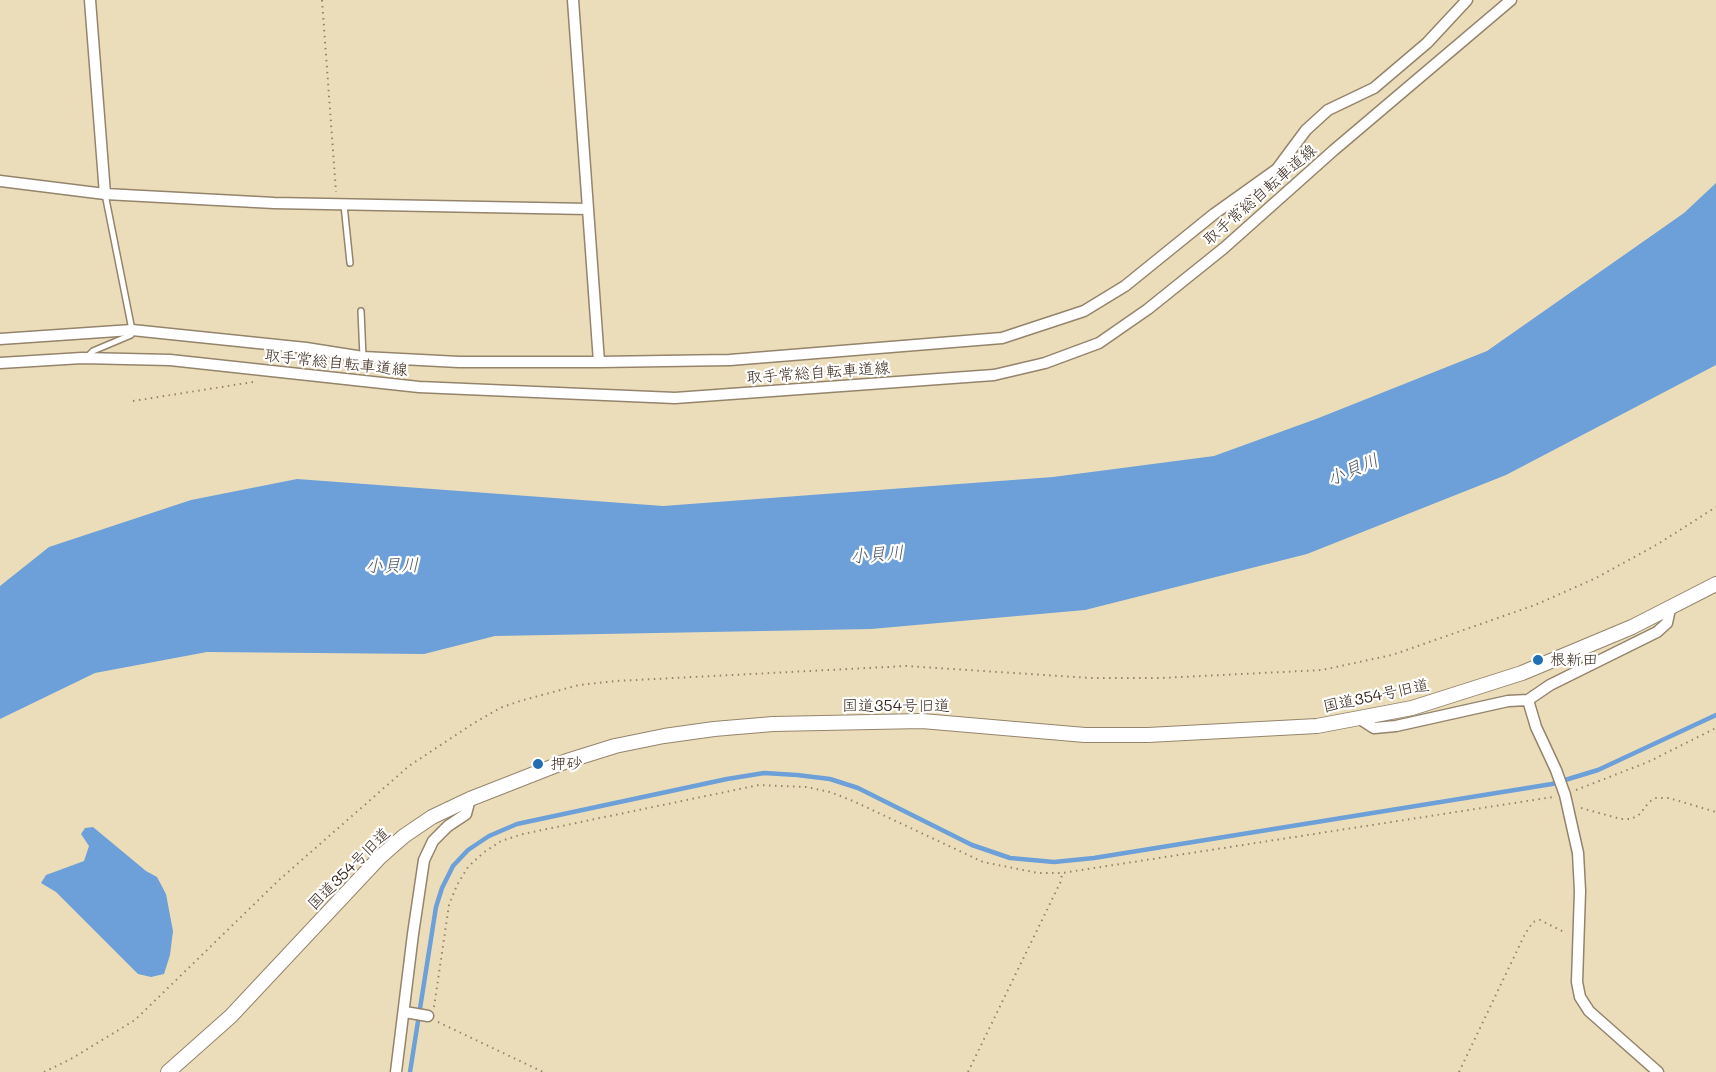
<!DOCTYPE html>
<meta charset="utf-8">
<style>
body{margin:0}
canvas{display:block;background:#ecddba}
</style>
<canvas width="1716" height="1072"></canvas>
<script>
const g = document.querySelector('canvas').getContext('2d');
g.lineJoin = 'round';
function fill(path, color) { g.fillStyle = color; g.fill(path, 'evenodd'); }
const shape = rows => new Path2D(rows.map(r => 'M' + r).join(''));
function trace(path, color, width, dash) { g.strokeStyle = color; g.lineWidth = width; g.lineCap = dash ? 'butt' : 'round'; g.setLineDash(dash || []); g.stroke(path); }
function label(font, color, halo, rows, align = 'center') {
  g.font = font + ' Mali,"Klee One",sans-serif'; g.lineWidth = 4.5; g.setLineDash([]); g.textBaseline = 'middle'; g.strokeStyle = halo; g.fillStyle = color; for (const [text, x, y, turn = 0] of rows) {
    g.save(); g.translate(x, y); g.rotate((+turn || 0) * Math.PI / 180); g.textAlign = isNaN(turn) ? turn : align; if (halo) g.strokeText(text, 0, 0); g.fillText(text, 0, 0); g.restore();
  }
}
fill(shape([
 [1716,183,1716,365,1506,475,1307,554,1085,610,871,629,495,636,424,654,207,652,95,673,0,719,0,586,49,547,191,500,297,479,663,506,1053,477,1214,456,1316,419,1487,351,1684,213],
 [93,827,146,871,157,877,166,894,173,931,170,955,164,974,151,977,138,974,56,892,41,883,46,875,84,861,89,846,81,834,85,828]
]), '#6da0d8');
trace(shape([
 [410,1072,436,907,442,888,453,866,468,850,489,836,517,824,727,779,764,773,797,775,830,779,858,788,972,845,1010,858,1054,862,1094,858,1552,784,1598,770,1716,715]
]), '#6da0d8', 4.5);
const service = shape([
 [344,205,350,263],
 [361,311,363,357],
 [86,358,93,351,131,335,132,330,105,194]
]);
const minor = shape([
 [90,0,105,194],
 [573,0,599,362],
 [0,181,105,194,274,203,588,209],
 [0,339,132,330,306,348,363,357,459,362,599,362,730,360,1002,338,1084,311,1125,286,1214,214,1277,169,1306,130,1328,110,1374,88,1427,43,1467,0],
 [0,363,82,358,170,360,419,387,675,398,994,375,1045,363,1099,343,1148,309,1224,248,1334,150,1511,0],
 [1360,719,1374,728,1396,726,1508,701,1528,700],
 [405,1012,428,1016],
 [396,1072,413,934,424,860,433,841,448,826,466,814,470,799],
 [1658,1072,1589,1011,1580,997,1577,982,1580,891,1578,853,1565,795,1556,770,1536,727,1528,700,1550,685,1657,632,1667,623,1670,609]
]);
const tertiary = shape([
 [168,1072,231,1016,380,857,404,836,432,817,470,799,567,761,615,746,664,736,714,729,773,724,922,721,1085,735,1148,735,1317,726,1412,708,1522,673,1632,627,1716,584]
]);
trace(service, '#94846c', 8);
trace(minor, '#94846c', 13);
trace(tertiary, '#94846c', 16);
trace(shape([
 [322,0,336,192],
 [133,401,253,382],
 [1576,790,1648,762,1716,728],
 [1581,808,1621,819,1631,819,1640,814,1649,802,1656,798,1669,798,1716,812],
 [434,1007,449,905,457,885,468,867,483,853,501,841,523,834,759,785,806,787,830,792,853,801,983,862,1038,873,1062,873,1553,797],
 [438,1022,543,1072],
 [44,1072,71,1059,135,1020,279,880,409,766,474,723,500,708,520,701,579,685,616,681,906,666,1091,678,1162,678,1322,670,1392,655,1535,605,1596,578,1658,544,1716,507],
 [968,1072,1061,881,1062,873],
 [1459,1072,1525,934,1533,922,1540,920,1566,933]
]), '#94846c', 2, [1.5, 4.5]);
trace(service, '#fff', 5);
trace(minor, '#fff', 10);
trace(tertiary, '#fff', 14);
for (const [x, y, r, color] of [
 [1538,660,6,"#1f6fb2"],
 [538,764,6,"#1f6fb2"]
]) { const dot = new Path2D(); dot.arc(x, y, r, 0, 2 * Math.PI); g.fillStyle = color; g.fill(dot); trace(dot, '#fff', 2); }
label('16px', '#3b2a1e', '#fff', [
 ["取手常総自転車道線",1260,195,-41],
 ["取手常総自転車道線",336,363,6],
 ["取手常総自転車道線",818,373,-4],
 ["国道354号旧道",1376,696,-12],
 ["国道354号旧道",896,706],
 ["国道354号旧道",349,869,-45]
]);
label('16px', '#3b2a1e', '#fff', [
 ["根新田",1550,660],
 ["押砂",550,764]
], 'left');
label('italic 18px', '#4f5968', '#fff', [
 ["小貝川",1353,470,-23],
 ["小貝川",877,555,-5],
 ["小貝川",392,566,-1]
]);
</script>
